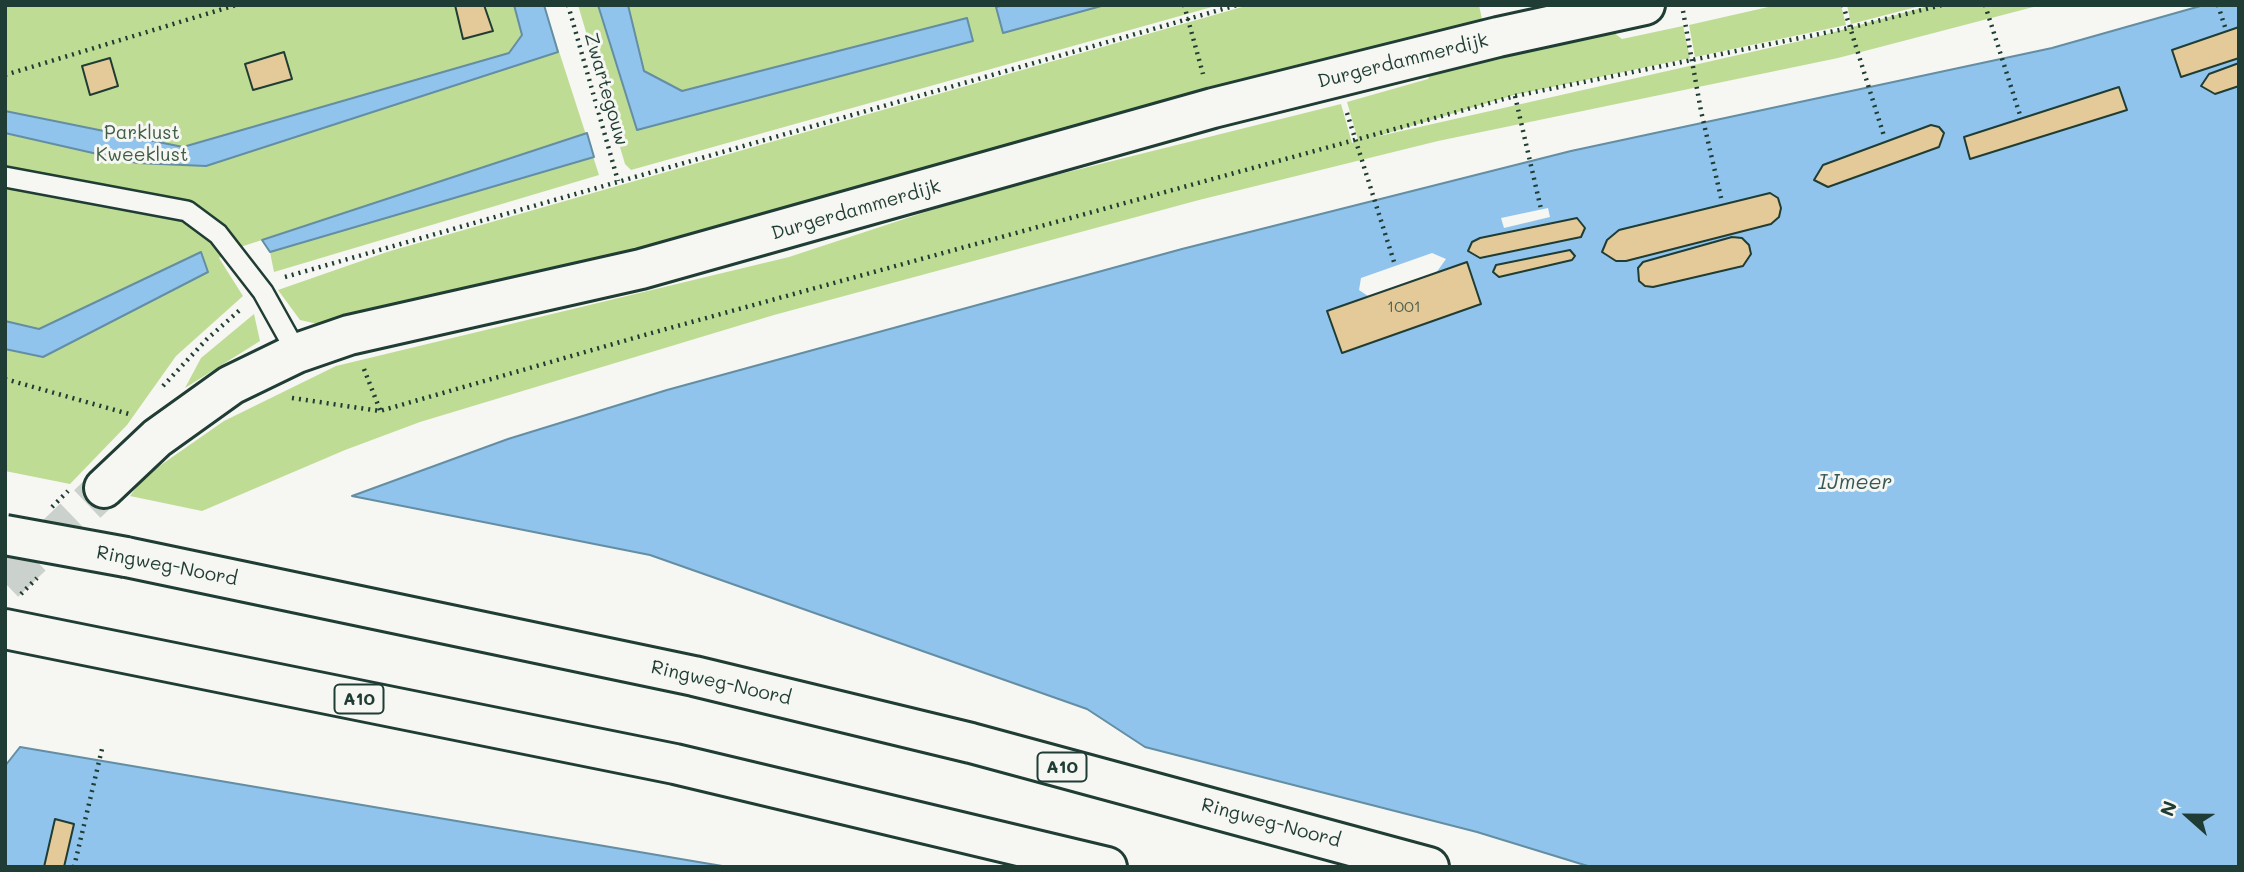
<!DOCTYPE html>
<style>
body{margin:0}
#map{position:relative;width:2244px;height:872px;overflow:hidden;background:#f6f6f2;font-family:Mali,sans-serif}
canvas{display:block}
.frame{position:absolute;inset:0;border:7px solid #1f3d34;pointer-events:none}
.north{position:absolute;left:2153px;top:781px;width:70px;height:70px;-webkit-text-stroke:5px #f6f6f2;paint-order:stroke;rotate:291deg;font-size:19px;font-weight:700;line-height:28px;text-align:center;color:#1f3d34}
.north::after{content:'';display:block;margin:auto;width:24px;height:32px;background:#1f3d34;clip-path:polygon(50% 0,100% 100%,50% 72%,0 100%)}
</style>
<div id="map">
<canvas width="2244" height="872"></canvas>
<div class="frame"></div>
<div class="north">N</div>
</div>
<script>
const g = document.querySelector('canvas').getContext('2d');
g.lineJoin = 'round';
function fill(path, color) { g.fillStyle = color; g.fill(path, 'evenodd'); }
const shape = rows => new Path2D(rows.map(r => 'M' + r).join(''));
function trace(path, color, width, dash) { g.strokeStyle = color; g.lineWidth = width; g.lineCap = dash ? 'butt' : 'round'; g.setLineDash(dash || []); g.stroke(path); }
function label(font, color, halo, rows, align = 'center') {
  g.font = font + ' Mali,sans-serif'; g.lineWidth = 6; g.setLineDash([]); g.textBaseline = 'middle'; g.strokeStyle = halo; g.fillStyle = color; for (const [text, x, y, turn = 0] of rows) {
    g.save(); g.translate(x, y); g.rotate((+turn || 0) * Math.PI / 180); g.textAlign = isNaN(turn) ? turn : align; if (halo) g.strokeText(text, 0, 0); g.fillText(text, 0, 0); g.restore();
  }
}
fill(shape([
 [5,5,544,5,599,175,274,272,270,252,262,240,237,248,219,258,243,296,176,356,127,425,70,484,5,471,5,349,44,357,61,344,5,330],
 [578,5,598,5,637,130,967,19,682,91,644,71,628,5,1004,5,996,7,1003,33,1105,5,1219,5,631,170,625,164],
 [1249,5,1479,5,1483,24,545,273,318,324,300,320,278,290,387,252],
 [1777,5,1841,5,1846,25,1695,57,1689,25],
 [1847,5,1924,5,1851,24],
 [1932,5,2041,5,1838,58,1438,141,1199,200,774,315,420,422,345,450,202,511,130,496,145,476,224,421,336,366,789,257,980,194,1341,104,1352,143,1358,140,1347,102,1428,79,1431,72,1613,32,1622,39,1683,26,1690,58,1514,95,1375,137,1809,39],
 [254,314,260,341,185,388,201,358]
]), '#bfdc94');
const water = shape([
 [514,5,544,5,558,52,206,166,137,163,5,133,5,111,183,147,509,53,522,35,514,5],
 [598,5,628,5,644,71,682,91,967,18,973,41,637,130,598,5],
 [1004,5,1105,5,1003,33,996,7,1004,5],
 [2204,5,2239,5,2239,867,1591,867,1477,832,1145,747,1087,709,650,555,352,496,508,439,667,390,1182,249,1571,151,2052,48,2204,5],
 [587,133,594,157,270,252,262,240,587,133],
 [201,252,208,272,43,357,5,349,5,321,39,329,201,252],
 [20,747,728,867,5,867,5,766,20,747]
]);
fill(water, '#90c4ed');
trace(water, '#638ea3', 2);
fill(shape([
 [1548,208,1550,217,1504,228,1501,218],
 [1432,253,1446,259,1436,273,1368,296,1359,290,1361,278]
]), '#f6f6f2');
const building = shape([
 [455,5,484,5,493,31,463,39,455,5],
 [2239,27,2239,58,2181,77,2172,50,2239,27],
 [284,52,292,79,253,90,245,64,284,52],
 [110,58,118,86,90,95,82,66,110,58],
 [2239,63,2239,86,2215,94,2201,86,2209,74,2239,63],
 [2119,87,2127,110,1970,159,1964,137,2119,87],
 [1931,125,1939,127,1944,133,1939,147,1828,187,1814,180,1823,165,1931,125],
 [1770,193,1778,198,1781,208,1779,217,1771,224,1626,261,1616,261,1602,252,1607,240,1619,230,1770,193],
 [1577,218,1585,228,1581,237,1480,258,1468,251,1472,242,1480,238,1577,218],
 [1732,237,1742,238,1749,245,1751,254,1743,266,1653,287,1645,286,1639,281,1638,268,1643,262,1732,237],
 [1570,250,1575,256,1572,260,1499,277,1493,272,1496,265,1570,250],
 [1467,262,1481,304,1342,353,1327,311,1467,262],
 [55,819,74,824,64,867,44,867,55,819]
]);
fill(building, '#e4c999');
trace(building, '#1f3d34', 2);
trace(shape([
 [5,583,104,488]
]), '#cbd1cc', 38, [38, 19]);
const service = shape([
 [5,177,187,211,218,234,263,292,297,353]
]);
const minor = shape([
 [104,488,157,438,231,385,297,353,349,335,641,269,1213,108,1498,37,1645,5]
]);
const motorway = shape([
 [126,557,694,676,971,743,1429,867],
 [5,629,675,764,1107,867]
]);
trace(service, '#1f3d34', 24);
trace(minor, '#1f3d34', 44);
trace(motorway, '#1f3d34', 44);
trace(shape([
 [568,5,618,181],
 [1184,5,1203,74],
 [1843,5,1884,136],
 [1985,5,2020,115],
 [2218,5,2225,27],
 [1683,11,1701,111,1722,202],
 [5,75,236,5],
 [1515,96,1541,209],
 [1347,113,1395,265],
 [285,277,1237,5],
 [364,369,380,410],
 [5,379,129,414],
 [163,386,207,339,241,309],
 [292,398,380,411,648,334,1515,96,1849,28,1942,5],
 [52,507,68,491],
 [21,594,37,578],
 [74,867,102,749]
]), '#1f3d34', 4.5, [2, 5]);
trace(service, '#f6f6f2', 19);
trace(minor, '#f6f6f2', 38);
trace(motorway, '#f6f6f2', 38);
const motorwayBridge = shape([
 [5,535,126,557]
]);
trace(motorwayBridge, '#1f3d34', 44, []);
trace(motorwayBridge, '#f6f6f2', 38);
label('16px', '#50604d', null, [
 ["1001",1404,307]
]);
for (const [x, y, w] of [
 [359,699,49],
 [1062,767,49]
]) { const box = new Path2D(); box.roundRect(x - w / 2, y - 14.5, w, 29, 5); g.fillStyle = '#f6f6f2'; g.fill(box); trace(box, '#1f3d34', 2); }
label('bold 18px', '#1f3d34', null, [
 ["A10",359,699],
 ["A10",1062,767]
]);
label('19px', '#1f3d34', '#f6f6f2', [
 ["Durgerdammerdijk",1403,61,-14],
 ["Zwartegouw",606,89,74],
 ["Durgerdammerdijk",856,210,-16],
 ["Ringweg-Noord",167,566,11],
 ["Ringweg-Noord",721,683,13],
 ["Ringweg-Noord",1271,823,15]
]);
label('19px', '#3f5d47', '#f6f6f2', [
 ["Parklust",142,133],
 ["Kweeklust",142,155]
]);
label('italic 21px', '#365859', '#f6f6f2', [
 ["IJmeer",1855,483]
]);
</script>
